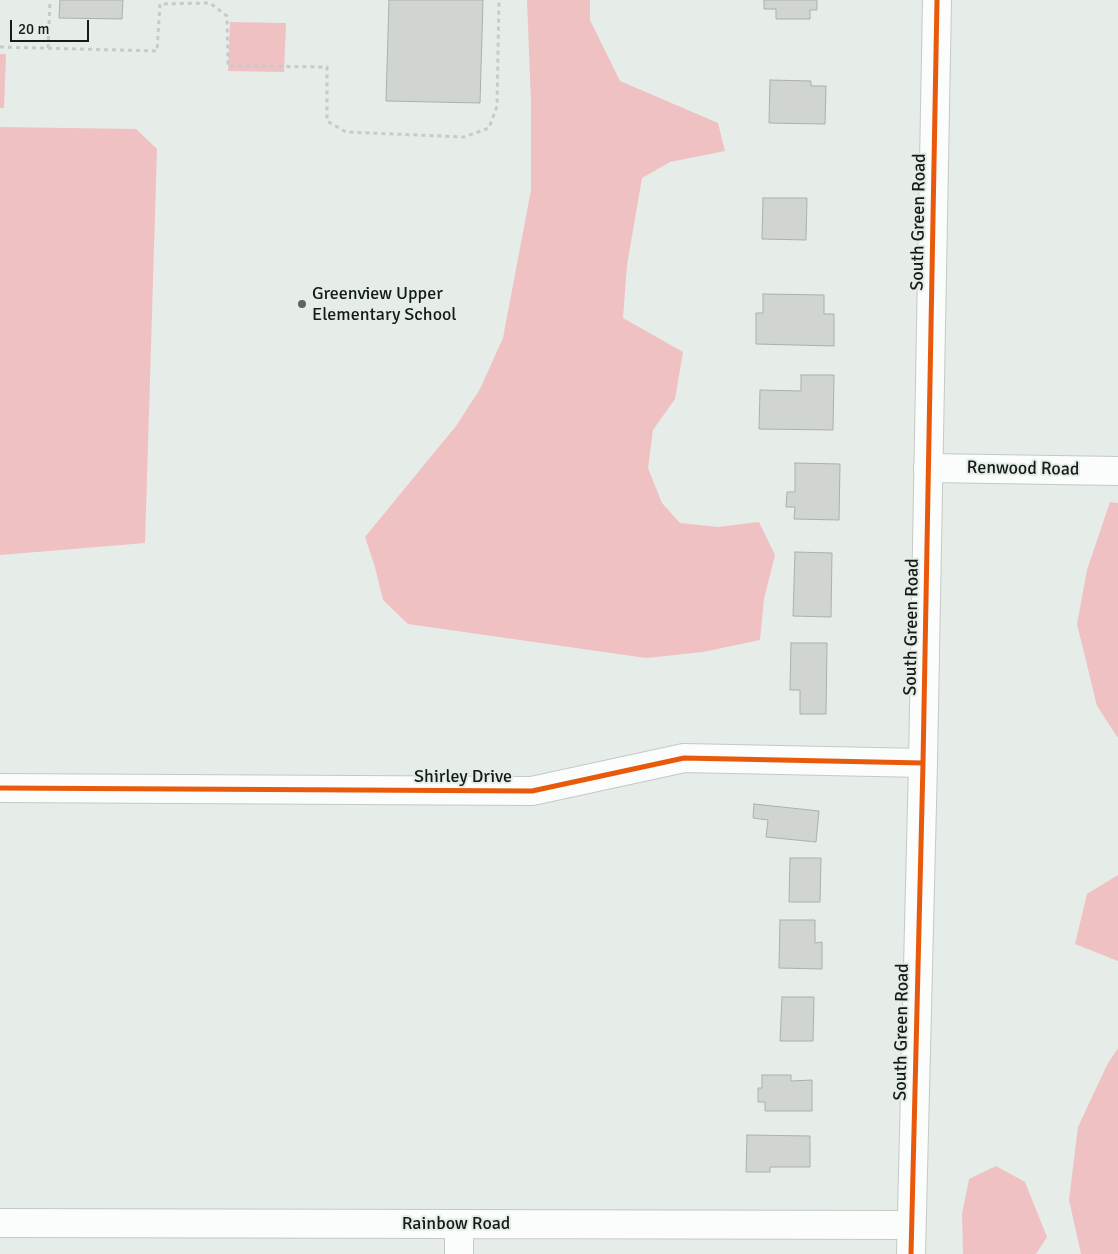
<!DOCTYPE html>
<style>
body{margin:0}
#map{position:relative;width:1118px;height:1254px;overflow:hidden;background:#e6ece8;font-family:Signika,sans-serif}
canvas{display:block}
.scale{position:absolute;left:10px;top:20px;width:79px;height:22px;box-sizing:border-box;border:2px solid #171b18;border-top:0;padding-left:6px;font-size:15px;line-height:18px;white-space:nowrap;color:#171b18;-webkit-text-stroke:4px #e4eee7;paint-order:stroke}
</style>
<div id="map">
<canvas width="1118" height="1254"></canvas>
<div class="scale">20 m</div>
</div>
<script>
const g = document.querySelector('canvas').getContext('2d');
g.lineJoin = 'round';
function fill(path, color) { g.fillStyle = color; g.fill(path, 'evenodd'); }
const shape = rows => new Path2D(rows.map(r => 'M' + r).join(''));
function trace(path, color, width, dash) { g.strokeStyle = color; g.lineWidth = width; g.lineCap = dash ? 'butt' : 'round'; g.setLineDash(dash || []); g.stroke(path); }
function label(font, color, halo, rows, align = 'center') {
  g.font = font + ' Signika,sans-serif'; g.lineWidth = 4; g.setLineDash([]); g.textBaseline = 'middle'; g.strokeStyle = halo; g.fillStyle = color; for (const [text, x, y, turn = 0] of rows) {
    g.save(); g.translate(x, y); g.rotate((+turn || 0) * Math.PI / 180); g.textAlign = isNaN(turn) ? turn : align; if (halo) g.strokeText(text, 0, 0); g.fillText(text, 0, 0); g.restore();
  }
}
fill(shape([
 [527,0,590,0,590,20,620,81,718,123,725,151,670,162,642,178,627,265,623,318,683,352,675,399,653,430,648,468,662,503,680,523,718,527,759,522,775,555,764,599,760,640,703,652,646,658,408,624,383,600,375,567,365,537,456,426,480,389,503,338,531,190,531,103],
 [230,22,286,23,284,72,228,71],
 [0,54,6,54,4,108,0,108],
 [0,127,136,129,157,149,145,543,0,555],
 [1110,502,1118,503,1118,738,1097,706,1077,624,1087,570],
 [1118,875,1118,961,1075,944,1087,894],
 [1118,1048,1118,1254,1081,1254,1069,1200,1078,1127,1107,1065],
 [996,1166,1025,1182,1047,1237,1036,1254,963,1254,962,1214,969,1179]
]), '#efc1c2');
const building = shape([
 [60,0,123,0,122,19,59,18,60,0],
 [389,0,483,0,480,103,386,101,389,0],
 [764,0,817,0,817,10,810,10,810,19,776,19,776,9,764,9,764,0],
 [770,80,811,81,811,86,826,86,825,124,769,123,770,80],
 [763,198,807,198,806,240,762,239,763,198],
 [763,294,824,295,824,314,834,314,834,346,756,344,756,313,763,313,763,294],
 [801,375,834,375,833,430,759,429,760,390,801,391,801,375],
 [795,463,840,464,839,520,794,519,795,507,786,507,787,492,795,492,795,463],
 [795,552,832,553,831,617,793,616,795,552],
 [791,643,827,643,826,714,800,714,800,690,790,690,791,643],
 [754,804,819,811,816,842,766,837,768,820,753,818,754,804],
 [790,858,821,858,820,902,789,902,790,858],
 [780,920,815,920,815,943,822,942,822,969,779,968,780,920],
 [782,997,814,997,813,1041,780,1041,782,997],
 [762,1075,791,1075,791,1081,812,1080,812,1111,765,1111,765,1102,758,1102,758,1088,762,1088,762,1075],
 [747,1135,810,1136,810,1167,770,1167,770,1172,746,1172,747,1135]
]);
fill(building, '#d1d5d2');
trace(building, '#acb0ad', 1);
const minor = shape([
 [928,468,1118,471],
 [0,788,532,791,684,758,923,763],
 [0,1223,911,1225],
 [459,1224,459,1254]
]);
const major = shape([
 [911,1254,923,763,937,0]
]);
trace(minor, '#c5c9c6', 30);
trace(major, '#c5c9c6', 30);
trace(shape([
 [0,47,157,51,160,4,210,3,227,16,228,66,327,67,327,121,346,132,464,137,489,128,497,106,499,0],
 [48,48,50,0]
]), '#c8cac9', 3, [4, 4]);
trace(minor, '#fbfcfc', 28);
trace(major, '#fbfcfc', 28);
trace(shape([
 [0,788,532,791,684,758,923,763],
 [911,1254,923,763,937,0]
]), '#e8590c', 5);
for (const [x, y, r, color] of [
 [302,304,5,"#5f6461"]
]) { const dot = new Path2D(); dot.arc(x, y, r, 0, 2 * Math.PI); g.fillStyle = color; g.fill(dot); trace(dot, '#e4eee7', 2); }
label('18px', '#171b18', '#e4eee7', [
 ["South Green Road",919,222,-89],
 ["Renwood Road",1023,469,1],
 ["South Green Road",912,627,-89],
 ["Shirley Drive",463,777],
 ["South Green Road",902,1032,-89],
 ["Rainbow Road",456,1224]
]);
label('18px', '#171b18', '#e4eee7', [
 ["Greenview Upper",312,294],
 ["Elementary School",312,315]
], 'left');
</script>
